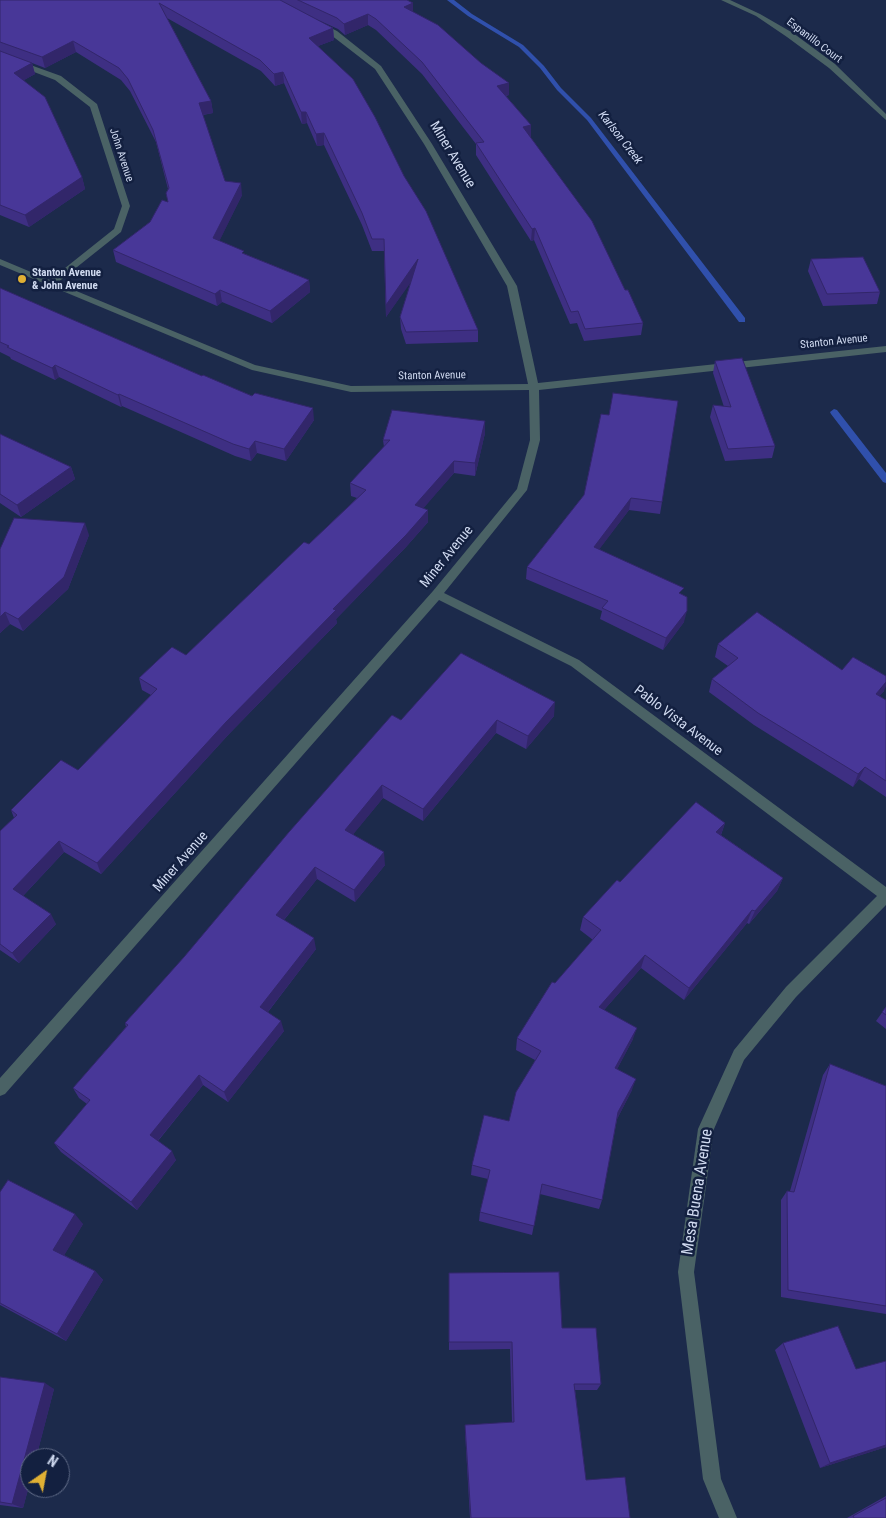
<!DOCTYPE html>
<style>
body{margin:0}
#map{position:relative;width:886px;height:1518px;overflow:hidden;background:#1c2a4b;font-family:"Roboto Condensed",sans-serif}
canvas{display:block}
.north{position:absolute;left:20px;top:1448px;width:50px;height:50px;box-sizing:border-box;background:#132040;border:1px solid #5f6a86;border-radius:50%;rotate:33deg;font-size:14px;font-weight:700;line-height:20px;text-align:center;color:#d0daf0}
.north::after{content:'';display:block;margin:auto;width:18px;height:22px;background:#e0b034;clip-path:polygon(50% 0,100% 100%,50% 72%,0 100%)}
</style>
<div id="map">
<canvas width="886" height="1518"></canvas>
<div class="north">N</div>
</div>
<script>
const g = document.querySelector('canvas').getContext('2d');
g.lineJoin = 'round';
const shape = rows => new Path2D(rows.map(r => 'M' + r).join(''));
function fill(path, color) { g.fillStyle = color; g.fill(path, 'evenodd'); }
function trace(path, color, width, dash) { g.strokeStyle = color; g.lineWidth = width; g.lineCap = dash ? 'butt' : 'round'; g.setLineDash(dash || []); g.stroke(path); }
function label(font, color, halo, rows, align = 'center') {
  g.font = font + ' "Roboto Condensed",sans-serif'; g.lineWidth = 5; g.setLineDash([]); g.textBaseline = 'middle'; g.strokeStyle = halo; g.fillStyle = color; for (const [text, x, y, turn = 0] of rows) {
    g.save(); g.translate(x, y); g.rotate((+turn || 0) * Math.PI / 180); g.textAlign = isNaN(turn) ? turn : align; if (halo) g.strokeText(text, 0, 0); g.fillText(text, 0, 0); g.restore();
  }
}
fill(shape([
 [447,0,454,0,472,14,523,45,544,66,561,88,591,118,745,318,745,322,739,322,587,120,557,90,540,68,519,47,468,16,447,0],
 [834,409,837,410,886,473,886,483,883,482,831,414,830,412,834,409]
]), '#3050ac');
fill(shape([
 [721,0,730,0,760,14,793,33,835,64,886,114,886,120,829,68,787,37,756,16,721,0],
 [317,24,323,24,337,31,381,66,432,144,517,286,538,383,886,346,886,352,539,390,540,440,527,490,444,593,579,660,886,887,886,905,796,997,744,1060,714,1129,694,1272,721,1479,737,1518,719,1518,703,1479,678,1272,698,1129,734,1050,786,987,877,896,571,666,439,600,5,1094,0,1096,0,1078,433,591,517,489,530,440,529,390,351,392,252,370,0,265,0,259,50,280,114,229,122,206,90,107,55,80,0,59,0,54,61,76,97,104,130,206,121,232,57,283,255,365,351,386,528,384,507,286,424,144,375,69,331,35,317,28,317,24]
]), '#4a6265');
fill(shape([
 [0,0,407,0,413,12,509,95,506,96,531,125,530,137,625,290,643,323,641,335,584,341,577,323,570,324,534,240,531,241,476,155,476,144,422,74,376,30,368,25,345,35,338,29,316,19,333,28,334,40,318,46,478,330,478,342,406,344,401,329,400,317,411,281,386,317,384,251,372,251,362,225,324,145,317,146,307,123,302,124,284,83,275,86,261,71,167,18,211,101,213,113,203,115,225,181,242,195,219,241,245,254,309,280,310,292,272,323,222,302,217,306,116,262,113,250,150,222,168,202,166,193,168,189,156,142,130,91,121,80,76,52,45,68,32,63,35,74,24,80,82,177,85,189,29,227,0,215],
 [811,259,880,292,877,304,823,306,808,271],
 [0,288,202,376,314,420,286,461,257,453,251,461,235,456,122,406,121,407,59,377,55,380,11,359,10,357,0,352],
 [715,361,775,446,772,458,725,461,710,417,713,405,724,407,713,373],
 [601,414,662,502,660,514,629,510,599,549,682,595,684,622,663,650,600,619,602,611,526,579,527,567,584,495],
 [485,433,475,476,454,473,423,508,428,522,406,547,336,619,337,623,229,734,101,874,64,852,23,896,56,924,19,963,0,950,0,831,14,818,11,810,78,770,151,695,142,690,139,678,186,655,309,544,357,498,351,496,350,483,384,447,383,440],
 [0,434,71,467,75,479,21,517,0,503],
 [89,535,68,589,23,631,10,624,0,633,0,549],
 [718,644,842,670,884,691,879,696,886,700,886,797,859,779,853,787,754,725,709,692,712,679,728,666,715,657],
 [554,716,526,749,496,733,423,821,383,798,353,834,385,865,355,902,317,879,284,920,316,949,268,1012,284,1031,228,1102,203,1085,158,1141,176,1160,137,1210,61,1152,54,1143,87,1104,79,1098,73,1088,126,1027,125,1023,401,720],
 [725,823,721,835,783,878,777,891,749,924,747,923,684,1000,641,968,604,1010,633,1039,617,1069,632,1090,617,1119,602,1200,599,1209,540,1194,532,1235,479,1221,480,1212,488,1179,471,1175,472,1165,509,1121,535,1060,516,1050,517,1038,555,983,593,940,580,930,583,917,620,882],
 [886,1007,886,1029,876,1021],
 [830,1064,886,1086,886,1314,781,1297,781,1200,787,1191,790,1191,823,1075],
 [0,1192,83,1224,64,1255,95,1271,103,1280,66,1341,0,1305],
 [449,1273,562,1328,601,1384,597,1390,575,1390,586,1480,630,1518,470,1518,465,1431,465,1425,512,1422,510,1349,449,1350],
 [783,1343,856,1369,886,1447,820,1468,775,1350],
 [0,1377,54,1389,36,1458,30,1458,30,1482,23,1508,0,1505],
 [886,1496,886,1518,847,1518]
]), '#3e2f83');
fill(shape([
 [413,3,413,15,404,7],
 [368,14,368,25,345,35,344,24],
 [333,28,334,40,310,49,309,38],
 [73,41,76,52,45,68,42,57],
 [32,63,35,74,17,84,14,73],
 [283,72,284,83,275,86,274,74],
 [509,83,509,95,497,97,497,86],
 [211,101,213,113,201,115,199,103],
 [301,112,306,112,307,123,302,124],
 [531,125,531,137,522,139,523,127],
 [324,133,324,145,317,146,316,134],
 [82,177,85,189,29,227,25,215],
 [241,183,242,195,215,250,213,238],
 [535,228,534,240,531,241,532,229],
 [418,259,419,271,386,317,386,305],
 [309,280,310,292,272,323,270,311],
 [220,290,222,302,217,306,215,294],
 [55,365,59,377,55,380,52,368],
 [119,394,122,406,121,407,118,395],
 [313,408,314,420,286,461,284,449],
 [485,421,485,433,475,476,475,463],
 [255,441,257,453,251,461,249,449],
 [454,461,454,473,416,517,415,505],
 [71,467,75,479,21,517,17,505],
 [631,498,629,510,592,559,594,547],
 [428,510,428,522,406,547,336,619,337,623,229,734,101,874,97,863,226,722],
 [85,523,89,535,68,589,23,631,18,619],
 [687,611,684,622,663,650,666,638],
 [5,612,10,624,0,633,0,617],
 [886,682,886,686,884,691,870,707,876,694],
 [555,702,554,716,526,749,528,736],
 [497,720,496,733,423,821,423,809],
 [865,767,859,779,853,787,858,774],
 [382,785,383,798,347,842,345,830],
 [725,823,720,837,716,832],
 [59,841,64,852,19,900,13,889],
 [384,852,385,865,355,902,354,890],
 [315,867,317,879,278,927,276,915],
 [783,878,777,891,749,924,755,911],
 [752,910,747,923,684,1000,689,988],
 [51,914,56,924,19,963,12,953],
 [314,938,316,949,263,1018,260,1007],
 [645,955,641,968,596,1019,599,1007],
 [281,1021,284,1031,228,1102,224,1092],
 [637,1028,633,1039,612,1079,615,1068],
 [199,1075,203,1085,155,1144,150,1135],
 [636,1079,632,1090,615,1123,618,1112],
 [172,1151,176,1160,137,1210,131,1202],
 [75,1214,83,1224,62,1259,53,1250],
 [95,1271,103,1280,66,1341,57,1334],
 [45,1383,54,1389,36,1458,30,1458,30,1482,23,1508,12,1504],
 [886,1445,886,1447,820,1468,830,1463]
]), '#32266a');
const building = shape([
 [0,0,280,0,333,28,309,38,353,79,375,117,404,176,426,211,478,330,406,332,400,317,418,259,386,305,384,239,372,239,362,213,324,133,316,134,306,112,301,112,283,72,274,74,260,60,159,3,211,101,199,103,225,181,241,183,213,238,244,251,242,253,309,280,270,311,220,290,215,294,113,250,150,222,162,200,168,202,166,193,169,188,153,130,128,79,119,68,73,41,42,57,0,42,0,0],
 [298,0,407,0,413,3,404,7,438,25,481,63,509,83,497,86,531,125,523,127,592,221,625,290,628,290,643,323,585,329,578,311,571,312,535,228,532,229,476,143,484,142,422,62,376,19,368,14,344,24,337,18,298,0],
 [0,51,32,63,14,73,45,97,82,177,25,215,0,205,0,51],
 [863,257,880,292,827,294,811,259,863,257],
 [0,288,202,376,203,375,252,396,255,393,313,408,284,449,255,441,249,449,233,444,119,394,118,395,55,365,52,368,7,347,9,346,0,342,0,288],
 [742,358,775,446,728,449,713,405,731,407,715,361,742,358],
 [613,393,678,401,662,502,631,498,594,547,684,588,679,593,687,597,687,611,666,638,602,608,608,601,527,567,584,495,601,414,609,415,613,393],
 [392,410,485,421,475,463,454,461,415,505,428,510,406,535,333,609,336,610,226,722,97,863,59,841,13,889,51,914,12,953,0,944,0,831,17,815,11,810,61,760,78,770,157,689,139,678,172,647,186,655,304,542,309,544,366,490,350,483,390,440,383,440,392,410],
 [0,434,71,467,17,505,0,494,0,434],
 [14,518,85,523,64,577,18,619,5,612,0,617,0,549,14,518],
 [757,612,842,670,853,657,886,676,886,682,876,694,886,700,886,781,865,767,858,774,758,713,712,679,738,658,718,644,757,612],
 [461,653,555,702,528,736,497,720,423,809,382,785,345,830,384,852,354,890,315,867,276,915,314,938,260,1007,281,1021,224,1092,199,1075,150,1135,172,1151,131,1202,54,1143,90,1100,73,1088,128,1025,125,1023,184,957,289,832,392,715,401,720,461,653],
 [696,802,725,823,716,832,783,878,755,911,752,910,689,988,645,955,599,1007,637,1028,615,1068,636,1079,618,1112,602,1200,542,1184,534,1226,480,1212,490,1170,472,1165,484,1115,509,1121,516,1092,541,1051,517,1038,552,982,555,983,601,930,583,917,617,880,620,882,696,802],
 [886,1007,886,1015,882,1012,886,1007],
 [830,1064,886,1086,886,1306,788,1290,787,1191,794,1192,830,1064],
 [8,1180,75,1214,53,1250,95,1271,57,1334,0,1303,0,1192,8,1180],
 [559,1272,562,1328,596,1328,601,1384,574,1384,586,1480,625,1477,630,1518,471,1518,465,1425,514,1422,512,1342,449,1342,449,1273,559,1272],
 [838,1326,856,1369,886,1361,886,1445,830,1463,783,1343,838,1326],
 [0,1377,45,1383,12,1504,0,1502,0,1377],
 [886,1498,886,1518,854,1518,853,1516,886,1498]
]);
fill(building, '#483798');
trace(building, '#32266a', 1);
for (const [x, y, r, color] of [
 [22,279,5,"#e0b034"]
]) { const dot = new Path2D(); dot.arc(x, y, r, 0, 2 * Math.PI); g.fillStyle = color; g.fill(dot); trace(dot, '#132040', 2); }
label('11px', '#d0daf0', '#132040', [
 ["Espanillo Court",814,41,37],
 ["John Avenue",121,155,72],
 ["Stanton Avenue",834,342,-6],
 ["Stanton Avenue",432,376,-1]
]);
label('bold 11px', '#d0daf0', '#132040', [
 ["Stanton Avenue",32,273],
 ["& John Avenue",32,286]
], 'left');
label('italic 12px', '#d0dbf4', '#132040', [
 ["Karlson Creek",620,138,52]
]);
label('14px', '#d0daf0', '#132040', [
 ["Miner Avenue",452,155,59],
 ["Miner Avenue",447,557,-51],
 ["Pablo Vista Avenue",678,721,37],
 ["Miner Avenue",181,862,-49]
]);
label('16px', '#d0daf0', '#132040', [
 ["Mesa Buena Avenue",698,1192,-81]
]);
</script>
